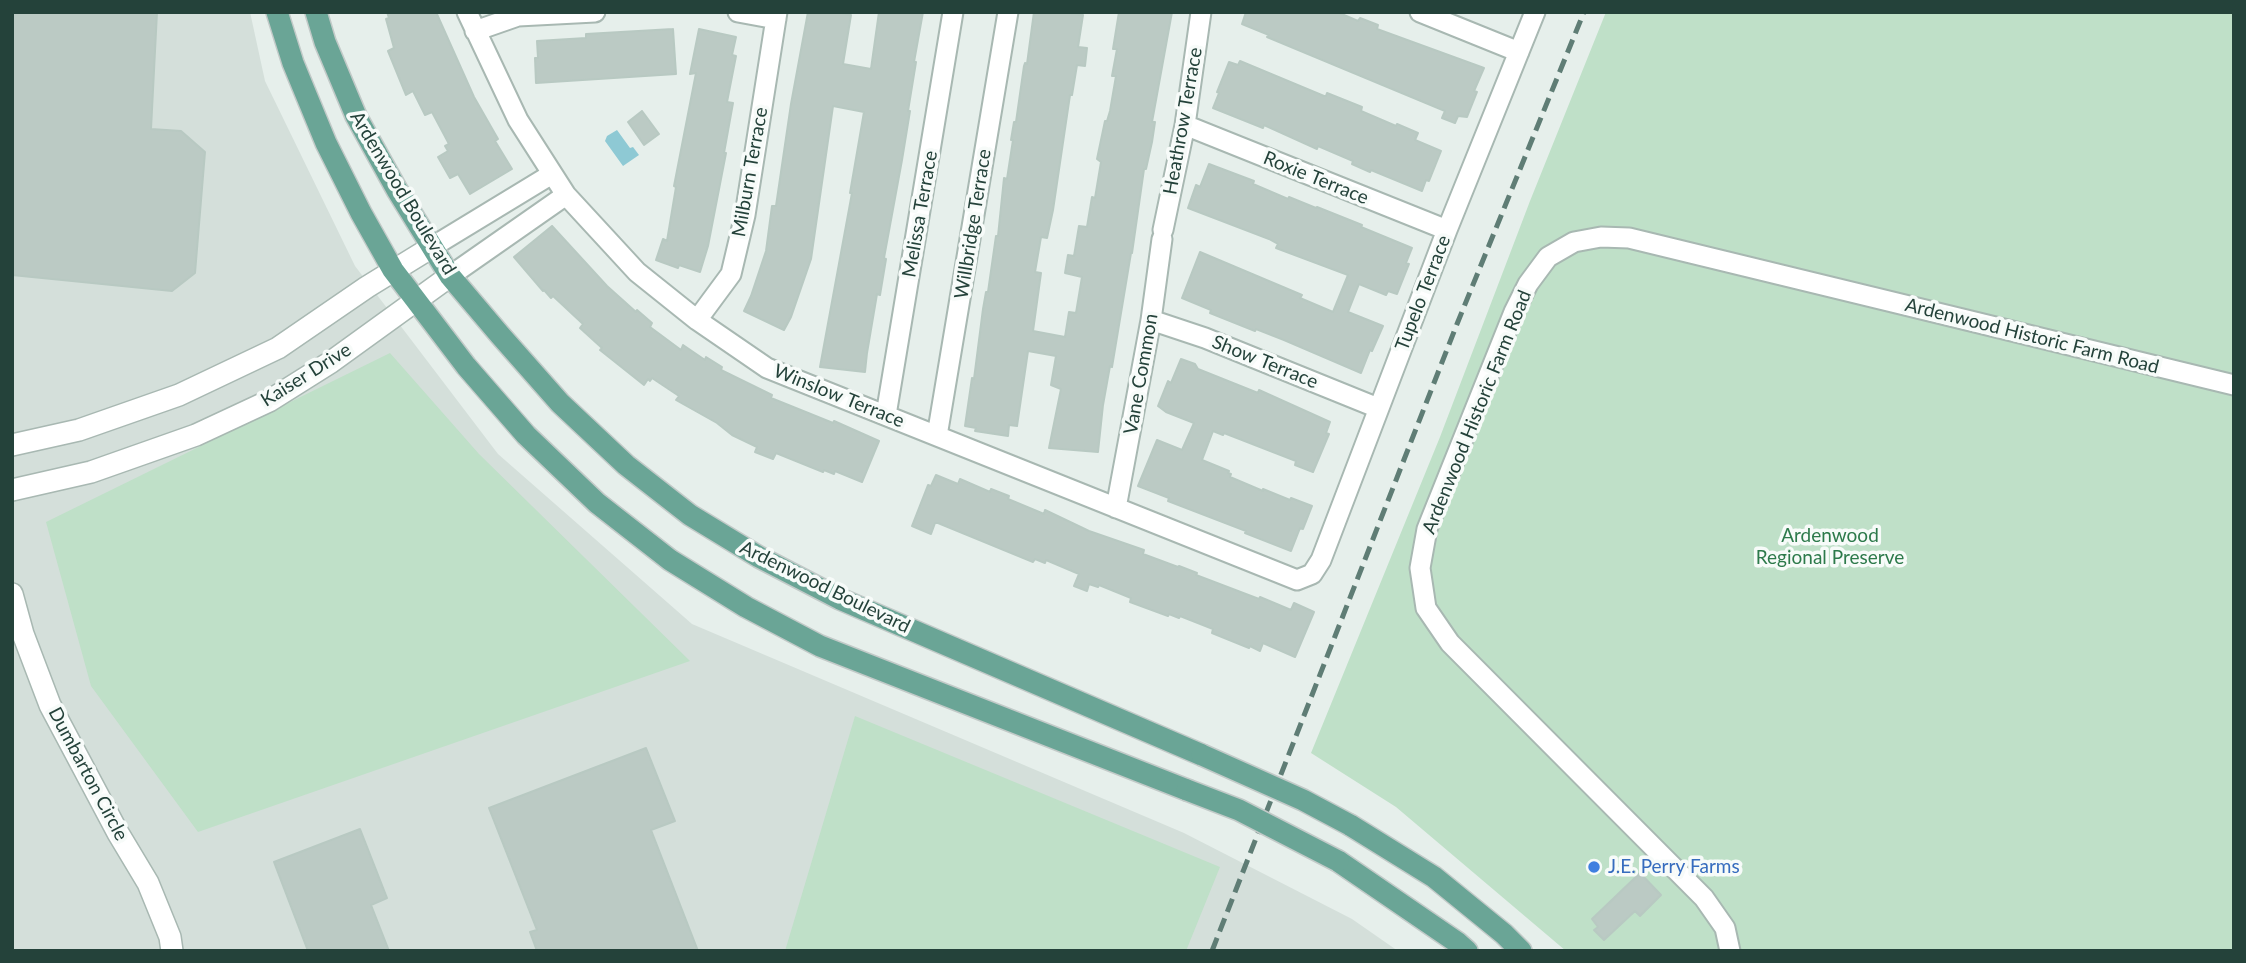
<!DOCTYPE html>
<style>
body{margin:0}
#map{position:relative;width:2246px;height:963px;overflow:hidden;background:#e6efeb;font-family:Lato,sans-serif}
canvas{display:block}
.frame{position:absolute;inset:0;border:14px solid #24423a;pointer-events:none}
</style>
<div id="map">
<canvas width="2246" height="963"></canvas>
<div class="frame"></div>
</div>
<script>
const g = document.querySelector('canvas').getContext('2d');
g.lineJoin = 'round';
function fill(path, color) { g.fillStyle = color; g.fill(path, 'evenodd'); }
const shape = rows => new Path2D(rows.map(r => 'M' + r).join(''));
function trace(path, color, width, dash) { g.strokeStyle = color; g.lineWidth = width; g.lineCap = dash ? 'butt' : 'round'; g.setLineDash(dash || []); g.stroke(path); }
function label(font, color, halo, rows, align = 'center') {
  g.font = font + ' Lato,sans-serif'; g.lineWidth = 7; g.setLineDash([]); g.textBaseline = 'middle'; g.strokeStyle = halo; g.fillStyle = color; for (const [text, x, y, turn = 0] of rows) {
    g.save(); g.translate(x, y); g.rotate((+turn || 0) * Math.PI / 180); g.textAlign = isNaN(turn) ? turn : align; if (halo) g.strokeText(text, 0, 0); g.fillText(text, 0, 0); g.restore();
  }
}
fill(shape([
 [12,12,250,12,265,81,355,266,498,454,692,624,1184,833,1352,919,1398,951,12,951]
]), '#d4dfda');
fill(shape([
 [1606,12,2234,12,2234,951,1566,951,1396,807,1311,753,1440,437,1530,201],
 [390,353,479,454,690,661,198,832,91,686,46,522],
 [855,716,1220,867,1186,951,785,951]
]), '#bfe0c8');
fill(shape([
 [617,130,630,148,633,147,639,155,623,166,605,141,607,136]
]), '#8ec9d4');
const building = shape([
 [12,12,157,12,151,129,181,131,205,152,195,273,172,291,12,275,12,12],
 [387,12,436,12,474,97,498,139,495,141,512,169,470,194,458,174,450,178,438,157,448,151,445,146,449,144,432,112,425,115,413,91,406,95,388,51,394,48,386,19,389,18,387,12],
 [808,12,837,12,851,15,843,64,871,69,879,12,923,12,914,62,916,62,908,111,910,111,902,160,884,258,886,259,880,295,877,294,867,353,865,372,820,367,852,193,850,193,864,112,833,106,811,259,791,317,784,330,744,311,751,296,766,251,772,206,776,206,791,104,808,12],
 [1034,12,1063,12,1083,15,1078,47,1087,48,1085,66,1077,65,1072,95,1070,95,1053,210,1047,238,1041,237,1035,272,1041,273,1033,331,1065,337,1069,312,1076,313,1082,277,1065,273,1068,255,1074,256,1079,226,1087,227,1092,197,1095,198,1101,162,1097,159,1105,121,1107,121,1110,111,1116,76,1112,76,1117,49,1113,49,1119,12,1172,12,1152,122,1155,122,1152,142,1146,169,1144,169,1132,253,1131,253,1112,367,1110,366,1103,405,1098,452,1049,448,1061,389,1051,385,1056,356,1028,351,1017,426,1009,425,1008,436,975,431,976,428,965,426,972,378,974,379,983,309,986,292,988,292,996,236,998,236,1004,178,1007,179,1013,140,1011,140,1014,122,1016,122,1024,66,1025,63,1027,64,1034,12],
 [1246,12,1337,12,1358,21,1360,18,1378,25,1377,29,1484,68,1474,91,1477,92,1467,117,1458,116,1455,123,1442,118,1445,111,1267,37,1269,35,1242,24,1246,12],
 [673,29,676,74,536,83,535,58,538,58,537,41,586,38,586,34,673,29],
 [699,29,736,37,732,55,736,56,727,102,733,103,724,153,726,153,708,246,700,272,679,265,678,268,656,260,663,239,667,241,676,187,674,186,696,73,690,74,699,29],
 [1240,61,1324,96,1326,96,1327,93,1362,107,1361,111,1396,126,1397,124,1418,133,1415,140,1441,151,1429,181,1426,180,1422,191,1371,170,1370,172,1352,164,1353,161,1318,146,1317,149,1264,125,1263,128,1213,108,1219,93,1217,92,1229,62,1238,65,1240,61],
 [642,111,659,134,644,145,628,122,642,111],
 [1209,164,1254,181,1253,184,1288,199,1289,197,1316,208,1317,207,1362,225,1361,227,1412,248,1406,263,1409,264,1397,294,1388,291,1386,295,1359,284,1348,312,1383,326,1372,351,1370,350,1361,373,1284,340,1256,329,1255,331,1210,313,1211,310,1182,298,1200,252,1302,295,1300,298,1333,312,1348,275,1276,248,1278,244,1269,239,1188,208,1196,185,1200,187,1209,164],
 [552,226,607,286,636,312,637,310,652,323,650,327,681,350,683,345,705,360,706,357,722,367,721,370,772,395,771,398,833,423,834,421,879,441,862,482,835,471,834,474,824,470,823,472,776,453,773,459,755,452,757,447,732,435,717,423,676,400,679,396,652,378,650,381,648,379,644,385,600,350,602,348,580,328,583,324,553,296,551,298,544,290,543,291,514,257,552,226],
 [1181,359,1195,364,1198,369,1258,393,1259,390,1330,422,1326,433,1329,434,1313,472,1295,465,1296,461,1224,433,1223,435,1213,431,1202,460,1229,471,1228,473,1231,474,1230,477,1263,491,1263,489,1290,500,1291,498,1312,506,1303,529,1300,528,1291,551,1245,533,1246,531,1168,501,1169,498,1138,486,1157,440,1182,450,1194,423,1166,412,1158,406,1168,381,1171,383,1181,359],
 [936,475,958,484,960,479,990,492,991,489,1009,496,1008,499,1044,514,1045,510,1089,531,1144,550,1143,554,1178,567,1179,566,1197,573,1196,575,1259,599,1260,597,1291,610,1294,603,1314,612,1295,657,1263,643,1260,651,1250,646,1249,648,1212,633,1213,629,1180,616,1179,618,1169,614,1168,616,1130,602,1131,598,1099,585,1098,587,1089,584,1087,591,1074,586,1079,574,1046,560,1045,563,1035,559,1033,562,938,523,935,523,931,534,912,526,928,485,931,486,936,475],
 [646,748,675,821,651,830,698,951,537,951,530,932,537,930,489,808,646,748],
 [360,829,387,898,371,905,389,951,308,951,274,862,360,829],
 [1640,873,1661,895,1640,916,1635,911,1604,940,1594,930,1598,927,1592,919,1640,873]
]);
fill(building, '#bbcac4');
trace(building, '#b8c9c2', 2);
const minor = shape([
 [467,12,518,120,566,195,637,272,697,320,767,368,1297,580,1312,574,1321,560,1447,230,1535,12],
 [738,12,776,19],
 [1420,12,1519,52],
 [475,31,518,16,595,12],
 [1185,125,1447,230],
 [1163,230,1185,125,1201,12],
 [432,247,552,174],
 [450,276,566,195],
 [697,320,731,274,745,215,777,12],
 [1151,320,1205,338,1378,408],
 [886,415,953,12],
 [937,436,1008,12],
 [1116,508,1151,320,1162,239],
 [1730,951,1725,928,1704,898,1450,643,1426,608,1420,568,1427,529,1514,312,1528,284,1548,257,1574,242,1601,237,1629,238,2234,385]
]);
const tertiary = shape([
 [12,445,79,430,179,395,278,348,367,287,432,247],
 [12,490,91,472,196,435,269,401,331,362,450,276],
 [12,594,23,634,50,705,118,833,148,883,170,937,172,951]
]);
const primary = shape([
 [277,12,293,63,326,143,361,213,393,270,466,366,526,435,597,503,670,560,746,607,820,646,1187,790],
 [316,12,325,42,356,116,397,190,450,276,500,335,560,403,626,465,690,515,759,557,840,599,1202,755],
 [1350,825,1434,877,1504,934,1521,951],
 [1338,861,1458,943,1467,951]
]);
trace(minor, '#a8b8b2', 23);
trace(tertiary, '#a8b8b2', 24);
trace(primary, '#c2cac8', 24);
trace(minor, '#fff', 19);
trace(tertiary, '#fff', 21);
trace(primary, '#6aa596', 21);
trace(shape([
 [1212,951,1457,324,1584,12]
]), '#5f7d75', 5, [14, 7]);
const primaryBridge = shape([
 [1202,755,1303,800,1350,825],
 [1187,790,1239,810,1338,861]
]);
trace(primaryBridge, '#c2cac8', 24, []);
trace(primaryBridge, '#6aa596', 21);
for (const [x, y, r, color] of [
 [1594,867,7,"#3f7fe0"]
]) { const dot = new Path2D(); dot.arc(x, y, r, 0, 2 * Math.PI); g.fillStyle = color; g.fill(dot); trace(dot, '#f7fbf9', 2.5); }
label('19px', '#24423a', '#f7fbf9', [
 ["Heathrow Terrace",1183,121,-80],
 ["Milburn Terrace",750,172,-80],
 ["Roxie Terrace",1316,178,22],
 ["Ardenwood Boulevard",403,193,59],
 ["Melissa Terrace",920,214,-80],
 ["Willbridge Terrace",973,224,-81],
 ["Tupelo Terrace",1423,293,-69],
 ["Ardenwood Historic Farm Road",2032,336,14],
 ["Show Terrace",1265,362,22],
 ["Vane Common",1141,374,-80],
 ["Kaiser Drive",306,375,-32],
 ["Winslow Terrace",839,396,22],
 ["Ardenwood Historic Farm Road",1477,412,-68],
 ["Ardenwood Boulevard",825,587,26],
 ["Dumbarton Circle",88,774,62]
]);
label('19px', '#2d7a4b', '#f7fbf9', [
 ["Ardenwood",1830,536],
 ["Regional Preserve",1830,558]
]);
label('19px', '#366cbe', '#f7fbf9', [
 ["J.E. Perry Farms",1608,867]
], 'left');
</script>
